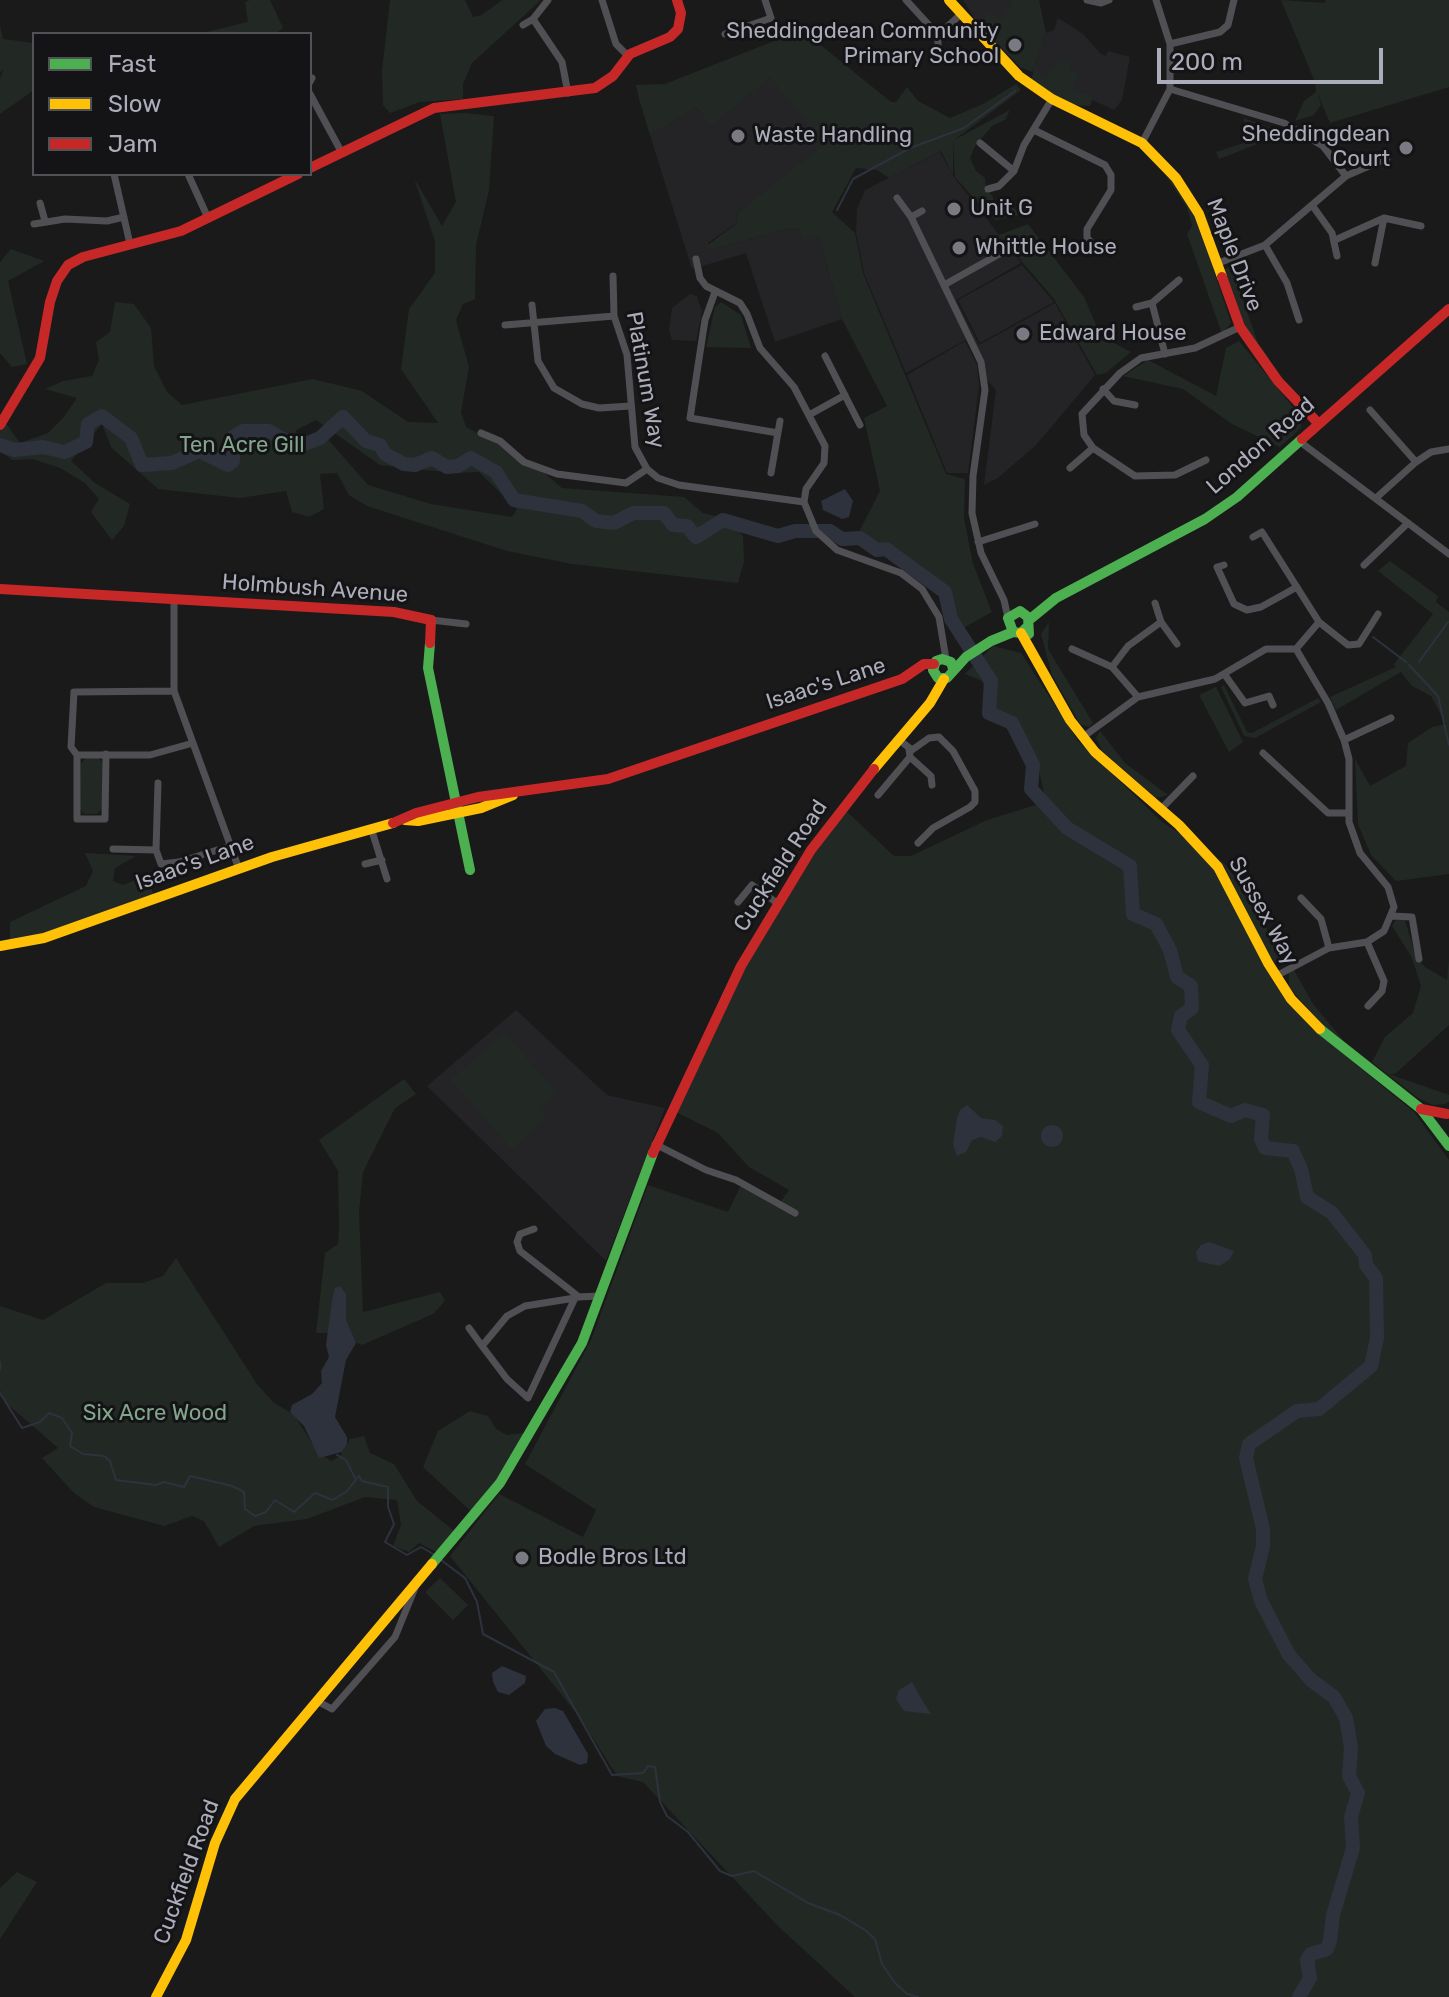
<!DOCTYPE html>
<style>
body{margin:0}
#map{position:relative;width:1449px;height:1997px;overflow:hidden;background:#1a1a1a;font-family:Rubik,sans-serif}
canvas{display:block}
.legend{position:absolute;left:32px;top:32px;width:280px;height:144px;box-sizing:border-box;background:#141416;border:2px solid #515158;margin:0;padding:10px 14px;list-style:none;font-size:24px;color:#acadba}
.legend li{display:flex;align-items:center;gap:16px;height:40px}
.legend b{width:40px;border:2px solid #515158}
.scale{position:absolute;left:1157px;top:48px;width:226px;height:36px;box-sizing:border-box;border:4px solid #acadba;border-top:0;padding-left:10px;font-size:24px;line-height:28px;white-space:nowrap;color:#acadba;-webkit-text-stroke:6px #141416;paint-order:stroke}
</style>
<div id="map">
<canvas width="1449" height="1997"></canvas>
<ul class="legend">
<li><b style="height:10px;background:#4caf50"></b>Fast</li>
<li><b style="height:10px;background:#ffc107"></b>Slow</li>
<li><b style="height:10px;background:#c62828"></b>Jam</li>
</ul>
<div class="scale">200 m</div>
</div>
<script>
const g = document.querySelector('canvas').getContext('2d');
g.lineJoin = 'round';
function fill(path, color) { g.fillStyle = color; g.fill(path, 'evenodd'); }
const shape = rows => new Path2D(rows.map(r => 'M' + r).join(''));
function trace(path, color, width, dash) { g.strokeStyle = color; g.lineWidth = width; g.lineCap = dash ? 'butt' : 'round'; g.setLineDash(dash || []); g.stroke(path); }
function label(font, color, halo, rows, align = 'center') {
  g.font = font + ' Rubik,sans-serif'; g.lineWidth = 6; g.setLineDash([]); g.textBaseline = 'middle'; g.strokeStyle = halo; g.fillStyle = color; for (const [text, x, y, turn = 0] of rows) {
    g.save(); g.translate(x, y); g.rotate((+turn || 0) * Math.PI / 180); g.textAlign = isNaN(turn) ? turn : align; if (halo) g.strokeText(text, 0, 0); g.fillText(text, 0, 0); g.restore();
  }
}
fill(shape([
 [963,0,1032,0,1010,57,976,21],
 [1058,18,1083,34,1101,54,1106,56,1108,51,1130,57,1122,100,1114,110,1032,72,1046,33,1054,30],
 [770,76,826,144,738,212,736,223,708,243,711,250,790,228,818,235,842,319,775,342,746,253,692,269,650,135,697,107,710,127],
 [940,152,954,177,1021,263,956,300,979,345,1055,303,1095,375,1036,445,998,478,984,485,996,390,983,376,967,339,906,373,864,273,856,233,857,209,865,190],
 [1022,265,1054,302,980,343,958,300],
 [690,294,697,296,702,312,696,341,672,340,669,330,672,308],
 [965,341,977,365,979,387,968,473,947,473,907,375],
 [516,1010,607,1095,665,1108,606,1261,427,1086]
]), '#242426');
fill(shape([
 [250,0,270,0,283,28,275,34,198,34,248,22,245,2],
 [390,0,465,0,473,17,482,15,502,0,541,0,472,63,463,84,463,99,420,102,390,113,383,105,382,71],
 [1013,0,1039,0,1046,33,1032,72,1020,67,979,24,982,25,988,13,1000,19,1005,16],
 [1281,0,1325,3,1326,0,1449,0,1449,87,1330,123,1317,92,1321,105,1314,115,1295,121,1304,101,1316,92,1315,82],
 [0,25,3,39,34,43,34,90,0,114,0,74,1,78,3,69,0,73],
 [802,30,891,102,896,102,907,87,918,101,950,118,983,104,1016,84,1021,90,954,140,1010,110,1005,120,992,126,975,146,970,158,976,171,985,178,986,191,992,195,996,207,1007,204,1023,214,996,220,987,213,955,177,953,141,953,175,941,151,889,178,877,170,856,168,832,212,855,233,863,273,946,474,965,479,964,518,973,564,992,612,958,631,947,592,858,534,880,491,864,418,887,406,842,319,818,235,804,239,799,230,790,228,711,250,705,247,736,224,738,212,825,144,770,77,710,127,697,107,650,135,639,99,636,85,665,84],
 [1059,59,1072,64,1069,71,1078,74,1072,90,1093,97,1090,106,1069,105,1030,81,1036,66,1040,75,1046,78],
 [465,113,494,116,489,190,476,245,475,299,463,304,456,320,469,367,461,412,466,427,531,462,562,488,684,497,703,513,728,519,743,536,744,562,738,583,572,564,507,551,367,506,349,495,337,473,320,474,324,509,309,517,292,512,286,491,240,498,158,489,111,447,102,424,71,461,95,483,130,504,124,526,112,540,91,512,99,499,85,483,60,468,33,459,12,460,0,451,0,415,20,443,48,433,63,418,77,398,45,389,63,381,92,376,99,360,96,342,110,332,115,302,134,304,151,328,154,366,167,392,182,405,313,379,362,391,408,422,438,423,401,369,409,309,435,273,435,241,414,178,442,226,456,202,440,114],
 [316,420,380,465,454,473,479,472,517,509,512,517,431,504,368,485,325,436,306,442,295,431],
 [1243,118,1286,133,1219,159,1216,152,1250,141],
 [1166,171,1195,214,1231,323,1222,334,1187,234,1192,226,1187,207,1164,173],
 [1028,224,1084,297,1101,336,1131,352,1106,373,1097,375,1054,299,999,235],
 [11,249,44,261,8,281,27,364,12,367,0,353,0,262],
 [1231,266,1258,343,1271,361,1255,344,1236,309,1224,270],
 [721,302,741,315,751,348,706,347,715,307],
 [1239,341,1301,417,1301,428,1280,447,1232,424,1183,389,1123,376,1148,360,1216,396,1226,348],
 [1390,561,1438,596,1436,602,1449,612,1449,874,1396,881,1371,855,1358,824,1355,759,1370,786,1406,766,1408,743,1432,727,1446,724,1431,696,1412,686,1401,672,1336,710,1330,697,1396,667,1394,664,1433,614,1378,571],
 [1049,622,1048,649,1093,723,1089,727,1080,724,1052,675,1041,634],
 [993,646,1021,653,1078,741,1162,822,1201,847,1310,1027,1414,1112,1449,1160,1449,1997,855,1997,778,1926,643,1782,617,1776,581,1719,450,1556,499,1494,583,1537,596,1510,525,1464,591,1340,648,1185,728,1212,742,1183,779,1204,789,1190,749,1167,718,1133,670,1109,717,1014,842,807,894,856,911,856,987,820,1039,804,1053,813,1047,806,1039,771,1009,716,994,710,982,681,965,674],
 [1224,685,1247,732,1252,733,1318,698,1321,702,1255,738,1244,736,1221,687],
 [1216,687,1243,742,1229,752,1199,695],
 [1100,731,1125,763,1168,795,1156,798,1102,751,1096,738],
 [86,758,98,758,102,762,102,809,97,814,84,814,80,809,81,763],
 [85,853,136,856,115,868,113,881,123,885,145,876,156,898,10,945,10,922,86,886,93,871],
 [1219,857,1235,877,1288,963,1283,966,1272,961],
 [1396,920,1405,920,1416,957,1425,967,1447,980,1449,959,1449,1025,1395,1074,1389,1074,1449,1095,1449,1102,1445,1104,1433,1105,1418,1098,1372,1062,1385,1037,1413,1013,1421,986,1412,958,1392,926],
 [1294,970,1313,1004,1343,1040,1321,1024,1289,987,1289,973],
 [504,1033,557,1093,539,1109,546,1118,512,1149,451,1080],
 [404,1079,416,1094,395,1108,363,1172,359,1212,363,1312,440,1292,445,1301,433,1314,362,1345,335,1333,316,1333,325,1253,338,1244,339,1226,338,1171,319,1140],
 [176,1258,257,1384,273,1402,294,1415,317,1451,331,1461,340,1456,350,1439,364,1436,370,1453,394,1464,417,1501,458,1534,440,1554,419,1543,409,1552,393,1546,401,1525,397,1500,365,1497,307,1519,254,1526,219,1547,204,1521,192,1516,164,1526,94,1507,74,1493,42,1458,58,1448,5,1402,0,1390,0,1306,43,1320,106,1283,143,1283,163,1276],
 [470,1411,488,1416,496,1429,507,1435,531,1432,474,1514,423,1467,438,1431],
 [440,1578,468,1605,453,1620,425,1592],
 [17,1872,37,1882,0,1939,0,1888]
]), '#222924');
fill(shape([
 [845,489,853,501,849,517,842,519,823,510,821,501],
 [967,1105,981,1118,995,1120,1003,1126,1002,1136,995,1142,981,1137,972,1140,966,1152,957,1156,953,1144,957,1118,960,1110],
 '1041 1136a11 11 0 1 1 22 0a11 11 0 1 1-22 0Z',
 [1209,1242,1234,1251,1229,1260,1219,1266,1198,1261,1196,1252,1201,1245],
 [340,1286,346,1294,346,1320,356,1343,346,1360,335,1417,347,1437,347,1444,342,1452,319,1458,304,1426,290,1412,292,1405,312,1394,322,1383,321,1371,329,1357,326,1345,332,1301,335,1288],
 [502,1666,526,1676,525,1683,509,1695,498,1692,493,1682,492,1673],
 [912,1682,922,1700,931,1714,904,1711,896,1699,899,1690],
 [555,1708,563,1711,588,1754,587,1763,580,1765,555,1754,546,1746,536,1721,545,1709]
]), '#2d323c');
trace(shape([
 [837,210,853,179,910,148,964,128,1015,91],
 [1373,637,1406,662],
 [1419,662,1448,622],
 [1409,665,1438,696,1449,745],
 [0,1362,0,1370],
 [0,1393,22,1428,40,1422,49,1413,62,1418,72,1433,70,1446,83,1454,104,1456,110,1461,116,1480,156,1485,164,1482,184,1487,190,1476,232,1486,244,1492,245,1509,255,1516,266,1512,275,1500,294,1512,315,1493,333,1500,347,1491,359,1476,362,1481,388,1487,388,1507,394,1524,385,1542,407,1555,421,1547,433,1554],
 [337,1455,346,1460,355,1478],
 [441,1560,465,1578,477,1602,483,1634,554,1672,612,1775,643,1773,648,1766,655,1767,660,1802,667,1816,688,1832,720,1871,732,1876,754,1871,808,1903,840,1915,865,1930,875,1939,882,1964,895,1983,907,1994,918,1997]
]), '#2d323c', 2);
trace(shape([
 [0,445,15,450,43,447,65,452,86,442,88,424,102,416,131,438,142,465,172,463,199,451,228,465,233,461,234,436,243,431,269,431,288,442,302,445,320,438,343,417,366,441,380,445,385,454,404,464,415,465,432,458,447,467,458,466,471,458,496,472,514,500,582,511,596,521,614,523,633,513,664,513,673,525,687,526,696,537,723,520,778,536,795,531,830,531,842,539,860,538,877,550,886,549,945,592,951,619,991,681,989,713,1012,723,1033,765,1031,789,1067,828,1130,866,1133,914,1156,924,1170,950,1177,977,1191,986,1192,1008,1181,1016,1178,1030,1202,1065,1199,1102,1231,1116,1245,1110,1263,1115,1261,1139,1265,1148,1293,1151,1301,1169,1307,1197,1332,1213,1365,1255,1366,1265,1376,1278,1377,1338,1371,1366,1319,1409,1297,1411,1249,1444,1246,1458,1263,1529,1263,1546,1255,1579,1261,1601,1289,1655,1311,1680,1334,1697,1346,1718,1351,1748,1349,1776,1358,1793,1351,1817,1353,1848,1333,1915,1330,1941,1327,1949,1311,1954,1307,1960,1310,1978,1299,1997]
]), '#2d323c', 14);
trace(shape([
 [602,0,616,44,628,56],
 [906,0,938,35,961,14],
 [1087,0,1101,3,1109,0],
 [533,19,562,62,568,93],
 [523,25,533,19,548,0],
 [725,34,771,18,765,0],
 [938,35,938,61],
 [1170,44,1220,32,1228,25,1234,0],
 [310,82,312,78],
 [1170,89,1284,123,1323,146,1346,176],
 [310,94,342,153],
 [1034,130,1105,165,1111,175,1111,190,1087,229,1087,238,1100,252],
 [980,143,1014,171],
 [1142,143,1170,89,1170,44,1156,0],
 [114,174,130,244],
 [188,174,208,218],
 [988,189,999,186,1014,171,1024,145,1052,99],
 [897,198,911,217,981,362,985,390,973,476,972,513,981,553,1004,600,1008,618],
 [40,203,45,221],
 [1312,205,1332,233,1337,256],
 [911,217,922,211],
 [34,224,65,219,107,221,124,217],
 [1335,240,1384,218,1421,226],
 [1265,245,1287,283,1299,320],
 [696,259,700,278,706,286,740,303,747,314,760,348,794,387,825,446,824,463,806,489,804,502,816,531,837,550,901,573,922,589,939,617,946,659],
 [1375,263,1384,218],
 [1216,264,1265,245,1346,176,1387,158],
 [613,276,614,316,627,355,635,447,647,469,658,478,679,485,804,502],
 [944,285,1001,253],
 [715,292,705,320,690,418,778,433],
 [1152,303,1179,280],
 [532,305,538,361,554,388,582,404,599,408,631,406],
 [1136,307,1152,303,1165,354],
 [505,325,614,316],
 [825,356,860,425],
 [1103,389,1114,401,1135,405],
 [1370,410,1416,462],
 [809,415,845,395],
 [481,433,500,441,524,462,557,474,626,483,647,469],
 [1299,441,1449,554],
 [1206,460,1175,475,1135,476,1093,448,1084,435,1082,414,1120,373,1141,358,1195,348,1240,327],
 [1070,468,1093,448],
 [771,473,780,421],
 [1376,498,1416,462,1431,452,1449,449],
 [1253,537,1262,532,1319,622,1348,645,1359,644,1378,614],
 [978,542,1035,524],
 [1224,565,1217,567,1234,604,1247,610,1261,607,1297,587],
 [1364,565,1408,523],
 [174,600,174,691,239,869],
 [1155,603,1161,622,1177,644],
 [431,620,466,624],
 [1072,649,1112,667,1138,697],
 [1296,649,1319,622],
 [1112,667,1128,646,1161,622],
 [1225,675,1245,703,1269,696,1273,705],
 [174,691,74,692,71,747,77,755,150,755,193,743],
 [1083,737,1138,697,1215,679,1266,649,1296,649,1328,703,1344,740,1349,759,1349,822,1360,853,1388,887,1394,907,1384,931,1367,942,1329,948,1276,976],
 [898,739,912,750,929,738,939,737,953,751,975,791,975,802,970,807,933,828,918,843],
 [1344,740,1391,718],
 [1263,753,1328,813,1347,813],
 [77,755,77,819,105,819,106,754],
 [910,757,931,776,932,785],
 [158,783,156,850,161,864,179,862,230,846],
 [878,795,910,757,909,749],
 [1161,809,1193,776],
 [371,828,387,879],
 [113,849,156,850],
 [365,864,382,860],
 [1301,898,1321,919,1329,948],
 [738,902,752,885,777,903],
 [1392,916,1412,917,1419,959],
 [1367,942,1384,981,1382,991,1368,1006],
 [655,1144,706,1170,736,1180,795,1213],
 [534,1229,520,1234,517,1242,520,1251,579,1297],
 [577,1297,599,1296],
 [469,1328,482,1346,507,1379,528,1398,575,1298,525,1306,507,1316,482,1346],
 [317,1701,332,1709,395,1637,415,1588]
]), '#505054', 7);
trace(shape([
 [1029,620,1056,598,1205,519,1237,497,1302,439],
 [1013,632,1008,618,1020,611,1028,617,1029,634],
 [430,643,428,668,470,870],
 [953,669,951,662,942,659,936,661,933,670,938,678,947,678,966,657,991,641,1013,632,1021,633,1028,626],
 [1320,1029,1421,1109,1449,1146],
 [432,1564,500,1483,582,1343,653,1153]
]), '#4caf50', 10);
trace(shape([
 [949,0,1019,76,1052,99,1142,143,1176,178,1199,214,1222,277],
 [1021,633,1070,720,1095,752,1179,825,1218,867,1268,963,1291,999,1320,1029],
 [874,769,930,703,944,679],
 [405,820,418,821,481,808,513,795],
 [0,946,44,938,272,857,393,823],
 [156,1997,186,1940,215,1843,235,1799,432,1564]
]), '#ffc107', 10);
trace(shape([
 [310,168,434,108,595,88,613,76,630,54,670,37,678,29,681,13,677,0],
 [1222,277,1240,327,1278,381,1318,423],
 [0,425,40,358,50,302,57,281,68,265,83,257,181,231,298,174],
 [1302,439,1449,309],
 [0,589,394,612,431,620,430,643],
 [393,823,416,813,478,797,608,779,902,679,924,664,934,664],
 [1421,1109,1447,1114],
 [653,1153,741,966,811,850,874,769]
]), '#c62828', 10);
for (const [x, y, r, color] of [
 [1015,45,8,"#797a82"],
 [738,136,8,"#797a82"],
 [1406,148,8,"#797a82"],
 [954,209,8,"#797a82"],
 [959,248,8,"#797a82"],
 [1023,334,8,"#797a82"],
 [522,1558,8,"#797a82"]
]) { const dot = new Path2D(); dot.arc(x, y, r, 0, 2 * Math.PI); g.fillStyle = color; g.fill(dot); trace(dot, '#141416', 3); }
label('22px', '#acadba', '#141416', [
 ["Sheddingdean Community",999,32,"right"],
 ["Primary School",999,57,"right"],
 ["Sheddingdean",1390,135,"right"],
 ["Court",1390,160,"right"],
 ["Waste Handling",754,136],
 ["Unit G",970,209],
 ["Whittle House",975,248],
 ["Edward House",1039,334],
 ["Bodle Bros Ltd",538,1558]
], 'left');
label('22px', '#acadba', '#141416', [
 ["Maple Drive",1234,255,69],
 ["Platinum Way",645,380,80],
 ["London Road",1261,446,-41],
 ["Holmbush Avenue",315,589,4],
 ["Isaac's Lane",826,684,-18],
 ["Isaac's Lane",195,863,-20],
 ["Cuckfield Road",781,866,-57],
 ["Sussex Way",1263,911,61],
 ["Cuckfield Road",187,1872,-70]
]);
label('22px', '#83a58d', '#141416', [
 ["Ten Acre Gill",242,446],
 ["Six Acre Wood",155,1414]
]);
</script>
